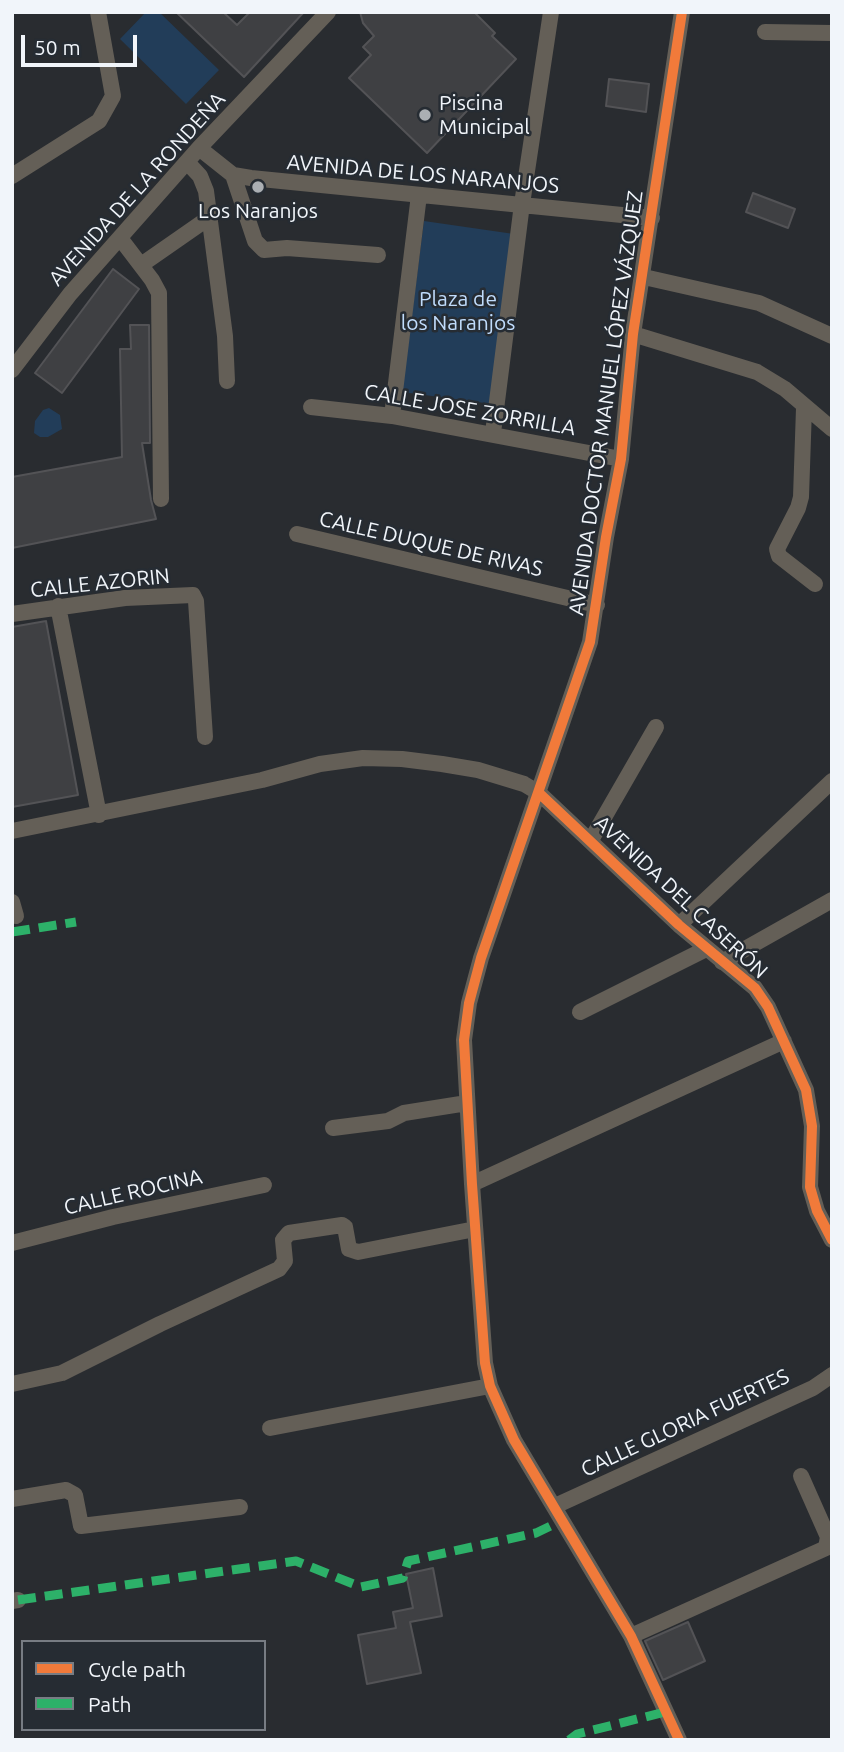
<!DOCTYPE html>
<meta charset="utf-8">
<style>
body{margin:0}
#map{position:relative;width:844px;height:1752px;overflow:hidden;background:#292c30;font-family:Ubuntu,sans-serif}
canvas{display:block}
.frame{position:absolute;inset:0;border:14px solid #f1f5fa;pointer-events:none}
.legend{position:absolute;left:21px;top:1640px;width:245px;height:91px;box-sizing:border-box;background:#262c33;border:2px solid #777c83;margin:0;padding:9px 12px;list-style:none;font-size:21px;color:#f1f5fa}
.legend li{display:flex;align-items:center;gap:14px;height:35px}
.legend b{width:35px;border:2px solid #777c83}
.scale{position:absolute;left:21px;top:35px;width:116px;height:32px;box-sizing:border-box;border:4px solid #f1f5fa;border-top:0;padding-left:9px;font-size:21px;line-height:24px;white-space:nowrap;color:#f1f5fa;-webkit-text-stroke:5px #262c33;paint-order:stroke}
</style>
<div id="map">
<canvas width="844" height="1752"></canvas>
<div class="frame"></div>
<ul class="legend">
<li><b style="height:9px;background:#f17a3a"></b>Cycle path</li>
<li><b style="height:9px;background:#2db169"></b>Path</li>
</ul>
<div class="scale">50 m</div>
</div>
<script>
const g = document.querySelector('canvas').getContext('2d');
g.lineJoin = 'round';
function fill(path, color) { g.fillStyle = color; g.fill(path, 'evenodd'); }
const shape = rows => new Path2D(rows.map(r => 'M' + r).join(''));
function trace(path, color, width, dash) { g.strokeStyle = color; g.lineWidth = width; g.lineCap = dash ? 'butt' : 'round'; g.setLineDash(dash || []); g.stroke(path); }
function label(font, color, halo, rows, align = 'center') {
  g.font = font + ' Ubuntu,sans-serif'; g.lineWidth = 5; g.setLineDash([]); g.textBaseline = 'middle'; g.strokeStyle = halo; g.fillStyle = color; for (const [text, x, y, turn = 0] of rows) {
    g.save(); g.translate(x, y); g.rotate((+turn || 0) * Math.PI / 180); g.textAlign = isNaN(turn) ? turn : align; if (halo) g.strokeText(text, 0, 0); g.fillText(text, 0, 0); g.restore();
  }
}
fill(shape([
 [146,12,159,12,219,70,186,104,120,39],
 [424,221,514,234,492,404,402,392],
 [49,408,60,415,62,429,48,437,40,437,34,433,35,421,43,410]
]), '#223d59');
const building = shape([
 [176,12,223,12,237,25,250,12,304,12,244,77,176,12],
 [360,12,474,12,495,33,492,36,516,59,427,153,349,78,371,55,363,47,374,36,363,23,360,12],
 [609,79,649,84,646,112,606,106,609,79],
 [753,193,795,209,788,228,746,212,753,193],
 [113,269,139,289,62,393,35,373,113,269],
 [130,325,149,325,150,443,142,443,151,500,156,519,12,548,12,477,122,457,120,349,131,349,130,325],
 [46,621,78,795,12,807,12,627,46,621],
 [433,1568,442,1616,410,1622,421,1673,367,1684,358,1635,396,1628,393,1612,413,1608,406,1574,433,1568],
 [688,1622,705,1661,663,1680,645,1641,688,1622]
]);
fill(building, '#3f4043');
trace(building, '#535356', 2);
trace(shape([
 [765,32,832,33],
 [199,148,233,175,251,178,652,218],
 [187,162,200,176,206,191,225,336,227,381],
 [233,175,255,241,264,250,287,248,378,255],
 [12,176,99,121,113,96,98,12],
 [120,238,152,280,159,293,161,499],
 [141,265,210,217],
 [644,277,759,303,832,336],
 [633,334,757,372,785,389,832,429],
 [12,370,70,294,199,148,328,12],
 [311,407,392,416,621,459],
 [804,408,801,497,798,508,777,549,779,556,815,584],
 [392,416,419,195],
 [493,433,522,204,551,12],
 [297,534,597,605],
 [58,606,99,815],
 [12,614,125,598,193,595,196,601,205,737],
 [12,831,262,780,320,764,363,758,402,759,442,764,478,770,524,784,539,793,679,925,755,988,768,1007,806,1090,812,1126,810,1187,817,1211,832,1240],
 [591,840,656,727],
 [12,902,16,916],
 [679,925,832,781],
 [722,962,832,900],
 [580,1012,706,949],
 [333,1128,388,1121,404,1113,467,1103],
 [472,1184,784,1041],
 [12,1243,113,1217,264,1185],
 [12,1384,62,1373,160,1324,279,1269,285,1261,283,1240,289,1233,342,1225,345,1227,349,1249,358,1252,475,1229],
 [270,1428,490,1386],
 [12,1499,66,1490,75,1495,81,1526,240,1507],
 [555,1506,813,1388,832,1375],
 [12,1601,18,1600],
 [631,1636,826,1548,828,1537,801,1476],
 [679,1740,631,1636,514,1440,490,1386,485,1363,472,1184,464,1040,469,1003,481,958,590,642,606,537,621,459,633,334,682,12]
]), '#645f57', 16);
trace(shape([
 [12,932,76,922],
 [18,1600,296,1561,361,1587,403,1578,408,1561,536,1533,563,1520],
 [569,1740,577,1734,665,1712]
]), '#2db169', 9, [18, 9]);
trace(shape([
 [539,793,679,925,755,988,768,1007,806,1090,812,1126,810,1187,817,1211,832,1240],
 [679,1740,631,1636,514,1440,490,1386,485,1363,472,1184,464,1040,469,1003,481,958,590,642,606,537,621,459,633,334,682,12]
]), '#f17a3a', 10);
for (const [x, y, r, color] of [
 [425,115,7,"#abafb3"],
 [258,187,7,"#abafb3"]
]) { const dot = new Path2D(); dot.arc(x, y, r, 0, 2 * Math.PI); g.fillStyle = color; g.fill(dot); trace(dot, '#262c33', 2.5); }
label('21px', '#f1f5fa', '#262c33', [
 ["Piscina",439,103],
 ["Municipal",439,127],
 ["Los Naranjos",258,211,"center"]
], 'left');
label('21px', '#f1f5fa', '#262c33', [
 ["AVENIDA DE LOS NARANJOS",423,174,5],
 ["AVENIDA DE LA RONDEÑA",137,189,-48],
 ["AVENIDA DOCTOR MANUEL LÓPEZ VÁZQUEZ",606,403,-82],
 ["CALLE JOSE ZORRILLA",470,410,10],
 ["CALLE DUQUE DE RIVAS",431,544,13],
 ["CALLE AZORIN",100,583,-6],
 ["AVENIDA DEL CASERÓN",681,897,43],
 ["CALLE ROCINA",133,1192,-13],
 ["CALLE GLORIA FUERTES",685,1423,-25]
]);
label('21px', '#c0dcfc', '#262c33', [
 ["Plaza de",458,299],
 ["los Naranjos",458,323]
]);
</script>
